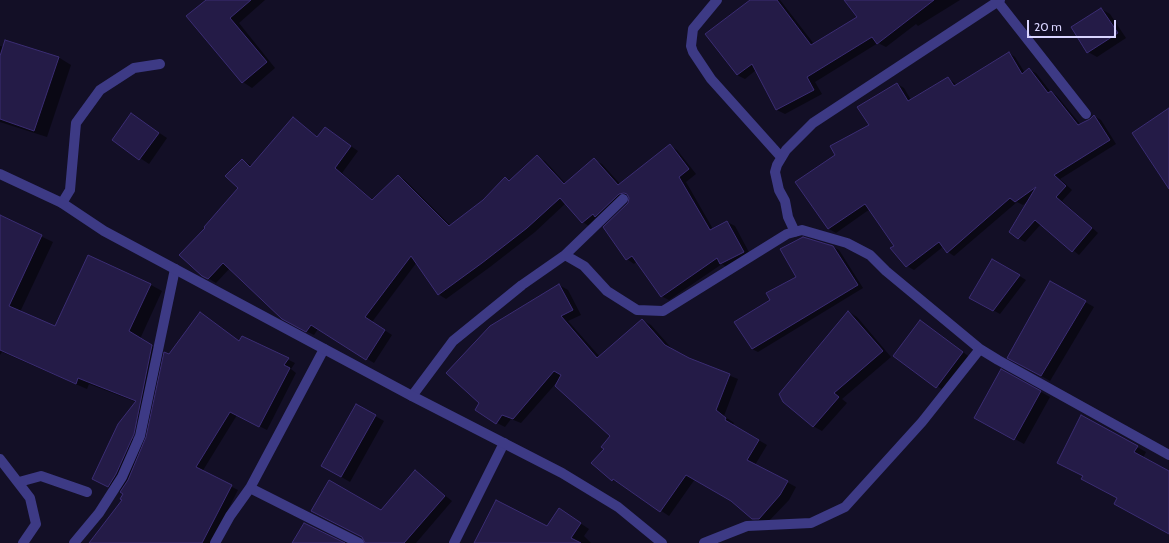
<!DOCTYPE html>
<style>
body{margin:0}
#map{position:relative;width:1169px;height:543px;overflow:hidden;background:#130f26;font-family:Cabin,sans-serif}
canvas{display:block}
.scale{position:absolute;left:1027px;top:20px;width:89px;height:18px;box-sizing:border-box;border:2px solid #d9d4ff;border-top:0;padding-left:5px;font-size:12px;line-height:14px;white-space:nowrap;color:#d9d4ff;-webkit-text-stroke:3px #130f26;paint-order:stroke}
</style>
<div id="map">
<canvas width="1169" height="543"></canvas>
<div class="scale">20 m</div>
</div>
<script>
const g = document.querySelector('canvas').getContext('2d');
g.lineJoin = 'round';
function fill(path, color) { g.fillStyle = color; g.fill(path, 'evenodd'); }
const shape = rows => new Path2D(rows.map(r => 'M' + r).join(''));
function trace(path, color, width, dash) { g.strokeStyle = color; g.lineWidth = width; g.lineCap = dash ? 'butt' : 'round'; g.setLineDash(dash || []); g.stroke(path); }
fill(shape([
 [208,0,265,0,239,23,275,68,252,88,243,82,188,16],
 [752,0,780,0,814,44,858,17,845,0,960,0,918,26,916,24,886,47,878,43,815,82,822,94,785,114,777,110,756,70,745,79,737,75],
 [1101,9,1110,14,1126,38,1097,57,1088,52],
 [0,46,58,57,71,65,47,137,0,122],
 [1009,53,1015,57,1025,73,1029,70,1036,73,1050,91,1057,96,1081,125,1094,116,1101,120,1116,144,1060,179,1072,190,1062,201,1098,233,1079,255,1041,224,1025,242,1018,238,1028,201,1023,205,1017,202,954,256,948,252,944,246,914,270,907,266,870,209,836,233,829,229,796,183,836,155,870,125,897,84,904,88,911,100,948,78,957,85],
 [131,114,167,138,149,164,113,140],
 [293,118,318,137,325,128,358,151,342,173,373,200,398,176,405,180,451,226,483,200,505,178,511,181,537,157,545,161,566,184,594,160,602,164,620,184,670,146,677,150,696,174,686,182,713,229,727,222,735,226,751,256,728,268,722,264,669,300,661,296,637,261,634,264,627,259,629,204,631,197,627,198,590,227,583,222,566,203,535,232,490,267,446,299,438,294,417,262,372,322,392,335,374,363,318,329,314,335,290,323,230,268,216,283,203,275,206,228,239,188,242,160,252,166],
 [0,217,53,242,20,312,56,327,151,285,162,291,140,339,169,356,240,342,242,337,295,363,291,369,296,373,267,430,237,415,202,472,238,490,211,543,91,543,124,500,124,494,104,485,136,402,89,384,87,389,2,352,0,355],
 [138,420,134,439,132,439,135,423],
 [833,247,839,250,863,288,758,352,752,349,771,301],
 [993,260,1026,280,1000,314,970,297],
 [1050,282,1094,307,1050,381,1009,357],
 [559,285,568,290,581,315,568,321,600,357,642,320,651,325,674,351,688,359,738,379,724,416,734,423,733,425,767,445,755,465,796,487,789,500,767,523,762,524,753,518,732,501,695,479,669,516,621,484,612,480,605,449,612,436,558,381,521,423,511,419,505,427,497,423],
 [849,312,857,317,891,357,842,399,847,403,822,431,813,426],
 [929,327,971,358,946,392,894,356],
 [1001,370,1050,397,1024,444,975,417],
 [357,406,384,421,350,482,322,466],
 [1137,447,1146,452,1143,458,1169,472,1169,533,1084,476],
 [415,472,452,501,416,543,386,543,381,511],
 [568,515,589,529,584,536,591,543,488,543,548,527]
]), '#0007');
const building = shape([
 [206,0,251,0,230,18,267,62,242,83,186,16,206,0],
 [750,0,777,0,811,45,857,17,844,0,934,0,877,44,872,37,807,77,814,90,776,110,752,64,737,75,705,34,750,0],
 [1101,8,1118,33,1087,53,1071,27,1101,8],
 [5,40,59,57,34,131,0,119,0,56,5,40],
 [1009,52,1022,74,1029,68,1048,93,1051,91,1078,125,1090,119,1094,115,1110,140,1054,175,1066,186,1056,197,1092,228,1072,252,1035,220,1018,239,1009,232,1036,187,1015,202,1010,198,947,253,939,242,906,267,890,248,894,246,865,204,828,229,795,182,835,155,830,146,869,125,857,107,897,83,908,101,948,77,954,86,1009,52],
 [1169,108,1169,189,1132,133,1169,108],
 [131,113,159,133,139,160,112,140,131,113],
 [293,117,317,137,325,127,351,146,335,168,372,200,398,175,449,226,483,200,505,177,509,181,537,155,564,184,594,158,618,185,670,144,689,169,679,177,710,230,727,221,744,252,720,264,717,258,661,297,632,256,626,260,603,227,628,203,629,198,627,194,624,193,619,194,595,217,593,214,582,223,560,198,527,228,482,263,438,295,411,256,365,317,385,330,366,360,311,325,306,332,282,319,223,263,208,279,202,276,179,255,205,228,204,227,238,188,225,176,242,159,250,167,293,117],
 [0,215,42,235,9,306,55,326,88,255,151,284,129,331,152,345,134,434,116,474,108,487,92,479,118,424,136,401,78,378,76,384,0,350,0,215],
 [803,237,833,246,858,285,752,349,734,322,770,300,766,293,796,277,780,249,803,237],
 [992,259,1020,275,993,311,969,298,992,259],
 [1050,281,1086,301,1041,376,1007,358,1050,281],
 [559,284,573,310,561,316,597,358,642,319,665,345,689,358,730,374,716,410,726,418,725,420,759,440,747,460,788,481,780,495,759,519,752,519,731,501,686,475,660,512,613,479,612,481,591,463,604,449,601,447,610,436,555,386,561,375,554,371,513,419,502,415,496,424,475,410,479,403,446,373,490,326,559,284],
 [848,311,883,351,834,393,839,397,813,427,783,402,779,394,848,311],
 [200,312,239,341,242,336,289,358,284,365,290,368,259,427,230,412,196,467,232,485,202,543,89,543,122,500,120,499,123,494,120,492,128,480,146,437,164,352,169,354,200,312],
 [920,320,963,352,936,388,893,356,920,320],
 [1001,369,1041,391,1014,440,974,418,1001,369],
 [356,404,376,415,341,477,321,466,356,404],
 [1081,415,1138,446,1134,452,1169,471,1169,534,1114,504,1117,498,1081,479,1083,476,1057,463,1081,415],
 [415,470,445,496,404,543,365,543,362,537,311,511,329,480,381,510,415,470],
 [496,500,547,526,559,508,581,523,571,538,581,543,474,543,496,500],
 [304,523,345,543,292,543,304,523]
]);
fill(building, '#241b47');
trace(building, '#3b2d73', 1);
trace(shape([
 [62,203,70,190,76,123,100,90,134,68,160,64]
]), '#3d3a85', 10);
trace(shape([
 [717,0,693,29,691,46,693,52,711,79,781,157],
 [998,2,1086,114],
 [795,232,788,217,785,201,779,190,775,172,777,165,786,150,813,123,1000,0],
 [565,255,623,199],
 [412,396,453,341,522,285,565,255,584,266,607,291,637,310,663,311,787,234,802,230,847,243,870,255,886,271,980,349,998,360,1169,455],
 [0,459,30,498,36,524,23,543],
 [19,482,41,476,87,492],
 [250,488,359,543],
 [74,543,99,513,122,477,140,436,175,269],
 [215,543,230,516,250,488,324,349],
 [454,543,504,443],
 [704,543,747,526,811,523,845,507,922,422,980,349]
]), '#3d3a85', 10);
trace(shape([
 [0,174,62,203,104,231,412,396,562,473,618,507,662,543]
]), '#3d3a85', 10);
</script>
